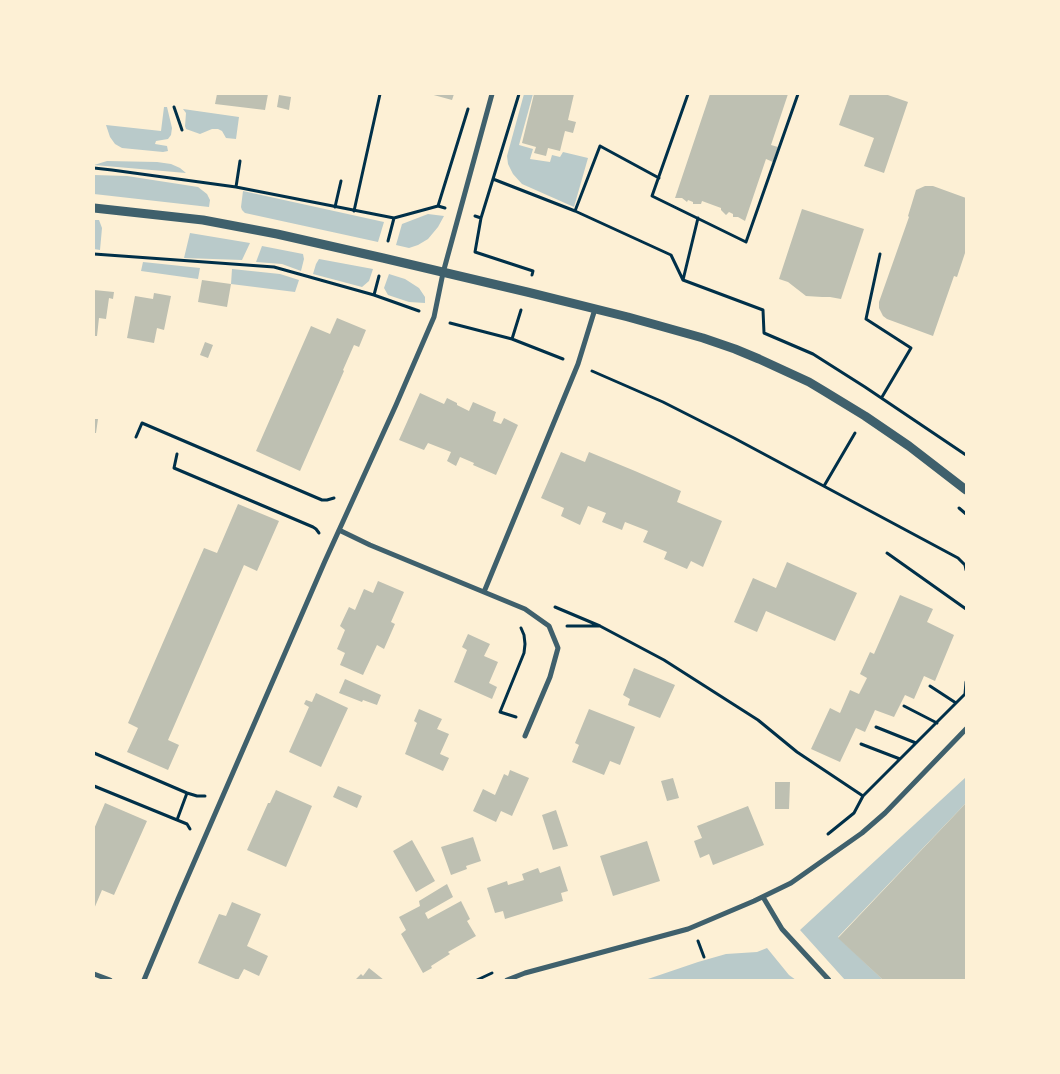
<!DOCTYPE html>
<style>
body{margin:0}
#map{position:relative;width:1060px;height:1074px;overflow:hidden;background:#fdf0d5;font-family:"Alegreya Sans",sans-serif}
canvas{display:block}
.frame{position:absolute;inset:0;border:95px solid #fdf0d5;pointer-events:none}
</style>
<div id="map">
<canvas width="1060" height="1074"></canvas>
<div class="frame"></div>
</div>
<script>
const g = document.querySelector('canvas').getContext('2d');
g.lineJoin = 'round';
function fill(path, color) { g.fillStyle = color; g.fill(path, 'evenodd'); }
const shape = rows => new Path2D(rows.map(r => 'M' + r).join(''));
function trace(path, color, width, dash) { g.strokeStyle = color; g.lineWidth = width; g.lineCap = dash ? 'butt' : 'round'; g.setLineDash(dash || []); g.stroke(path); }
fill(shape([
 [524,94,533,94,519,145,533,149,530,159,550,162,552,155,560,157,563,152,588,158,574,207,522,184,513,174,508,164,507,156],
 [164,107,167,107,172,128,171,135,168,139,156,141,155,144,167,146,168,151,163,152,122,148,115,144,110,137,106,125,161,131],
 [183,109,239,117,236,139,226,138,222,131,218,129,212,129,200,134,186,129,185,126,186,113],
 [107,161,157,162,171,164,180,168,186,173,94,165],
 [94,175,127,176,198,187,207,194,210,200,209,207,94,194],
 [243,191,384,222,378,242,245,213,242,210,241,207],
 [428,214,444,216,438,227,428,239,418,245,409,248,396,245,402,224],
 [94,220,99,220,102,228,100,250,94,249],
 [190,233,250,243,242,260,184,258],
 [262,246,303,254,304,259,301,271,282,264,256,262],
 [319,259,373,269,369,281,362,287,313,274,316,264],
 [143,262,200,268,198,279,141,271],
 [232,269,280,274,299,280,295,292,231,284],
 [389,274,405,279,419,288,425,297,425,303,409,302,388,295,384,288],
 [966,777,966,803,838,937,883,980,845,980,800,930],
 [767,948,789,975,796,980,645,980,698,962,726,954,757,952]
]), '#b9caca');
fill(shape([
 [217,94,268,94,265,110,215,104],
 [430,94,454,94,452,100],
 [534,94,574,94,568,120,576,122,573,133,565,131,560,151,548,148,546,156,534,153,536,147,522,143],
 [710,94,788,94,771,145,778,147,773,162,766,159,745,221,738,217,733,217,733,214,729,212,726,215,721,210,721,208,702,201,701,204,693,204,693,202,688,200,687,202,682,198,675,198],
 [850,94,885,94,908,102,884,173,864,166,874,138,839,125],
 [279,95,291,97,289,110,277,107],
 [925,186,933,186,966,198,966,250,957,277,954,276,933,336,887,319,883,316,879,308,879,302,909,217,908,216,916,190],
 [802,209,864,229,841,299,830,297,822,297,806,296,788,282,779,279],
 [202,280,231,284,227,307,198,302],
 [94,290,114,292,113,299,109,298,106,319,99,318,97,336,94,336],
 [154,293,171,296,164,330,157,328,154,343,127,338,135,296,153,299],
 [337,318,366,330,359,347,354,345,343,370,344,371,300,471,256,451,311,326,330,334],
 [205,342,213,345,208,358,200,355],
 [420,393,444,404,447,398,457,403,457,405,469,411,473,402,496,412,493,421,501,424,504,418,518,425,496,475,473,465,474,463,460,457,456,466,447,461,451,452,428,443,424,450,399,440],
 [94,419,98,419,96,433,94,433],
 [561,452,585,462,589,452,635,471,681,491,677,502,722,521,703,567,691,561,687,569,664,559,667,552,643,542,648,531,625,522,622,530,602,522,606,513,588,506,580,525,561,516,564,508,541,498],
 [238,504,279,521,257,571,244,565,168,740,179,745,168,770,127,752,138,728,128,723,204,548,217,553],
 [787,562,857,593,835,641,766,611,757,632,734,622,753,578,776,588],
 [378,581,404,592,391,622,395,624,384,649,377,645,363,675,340,665,345,653,337,649,345,630,340,626,349,607,355,610,364,589,373,593],
 [900,595,933,609,927,622,954,635,935,681,924,676,914,699,905,695,894,717,875,710,865,732,856,728,840,762,811,749,830,708,840,713,850,690,859,694,867,678,860,674,870,652,874,654],
 [468,634,490,644,484,656,498,662,489,683,497,687,492,699,454,682,467,650,462,647],
 [634,668,675,685,660,718,628,705,630,699,623,695],
 [345,679,381,695,377,705,363,700,362,702,339,693],
 [316,693,348,708,321,767,289,752,309,707,304,704,306,700,312,702],
 [419,709,442,719,437,729,449,734,440,754,449,758,443,771,405,754,417,723,414,721],
 [589,709,635,727,620,765,610,761,604,775,572,762,579,745,575,743],
 [510,770,529,778,512,816,501,811,496,822,473,811,483,789,495,795,504,774,508,776],
 [673,778,679,798,667,801,661,781],
 [775,782,790,782,789,809,775,809],
 [338,786,362,796,357,808,333,797],
 [276,790,312,806,286,867,247,850,268,803,270,803],
 [105,803,147,821,114,895,102,890,94,909,94,829],
 [966,803,966,980,883,980,838,938],
 [748,806,764,845,713,865,709,854,700,858,694,841,702,838,697,826],
 [556,810,568,846,553,850,542,815],
 [473,837,481,861,466,866,467,869,451,875,441,847],
 [412,840,435,881,416,892,393,851],
 [647,841,660,881,613,896,600,856],
 [560,866,568,891,561,893,563,901,505,919,503,911,495,913,487,888,507,881,508,885,524,880,522,874,538,868,540,873],
 [447,884,453,897,425,913,428,919,461,901,470,919,467,921,476,936,448,952,450,954,431,966,432,968,423,973,401,934,406,930,399,917,420,906,419,901],
 [232,902,261,914,247,946,268,956,259,976,244,969,238,980,198,963,219,914,226,916],
 [369,968,384,980,355,980,361,974,363,976]
]), '#bec0b2');
trace(shape([
 [688,94,652,196,746,242,798,94],
 [174,107,182,130],
 [94,168,112,170,236,187,394,218,438,206,445,208],
 [493,179,519,94],
 [236,187,240,161],
 [438,206,468,109],
 [335,207,341,181],
 [354,211,380,94],
 [575,211,600,146,659,178],
 [475,216,481,218,493,179,575,211,671,255,683,280,763,310,764,333,813,354,865,387,966,455],
 [481,218,475,252,533,271,532,275],
 [388,241,394,218],
 [94,254,274,267,374,295,419,311],
 [880,254,866,319,911,348,882,397],
 [683,280,698,218],
 [374,295,379,276],
 [450,323,512,339,563,359],
 [512,339,521,310],
 [592,371,663,402,734,438,958,558,965,565,966,570],
 [136,437,142,423,322,500,327,500,334,498],
 [177,454,174,468,313,527,316,529,319,533],
 [824,486,855,433],
 [959,508,966,514],
 [887,553,966,609],
 [555,607,600,626],
 [567,626,600,626,664,660,758,720,797,752,863,796],
 [930,686,956,703],
 [965,694,966,682],
 [904,706,937,723],
 [516,717,500,712,524,653,525,644,524,635,521,628],
 [876,727,916,743],
 [861,744,900,759],
 [94,753,187,793,197,796,205,796],
 [94,786,187,824,190,829],
 [177,820,187,793],
 [828,834,854,813,863,796,966,693],
 [698,941,704,957],
 [477,980,492,973]
]), '#003049', 3);
trace(shape([
 [339,530,370,545,525,609,549,626,558,648,550,677,525,736],
 [484,592,578,364,595,309],
 [763,897,782,929,829,980],
 [94,974,110,980],
 [144,980,178,899,325,561,396,405,434,317,443,273,492,94],
 [507,980,525,973,688,929,754,901,791,883,862,833,885,813,966,729]
]), '#3f606c', 5);
trace(shape([
 [94,208,203,220,277,234,383,258,527,292,628,317,703,338,735,349,759,359,809,382,824,391,865,416,909,446,966,490]
]), '#3f606c', 9);
</script>
